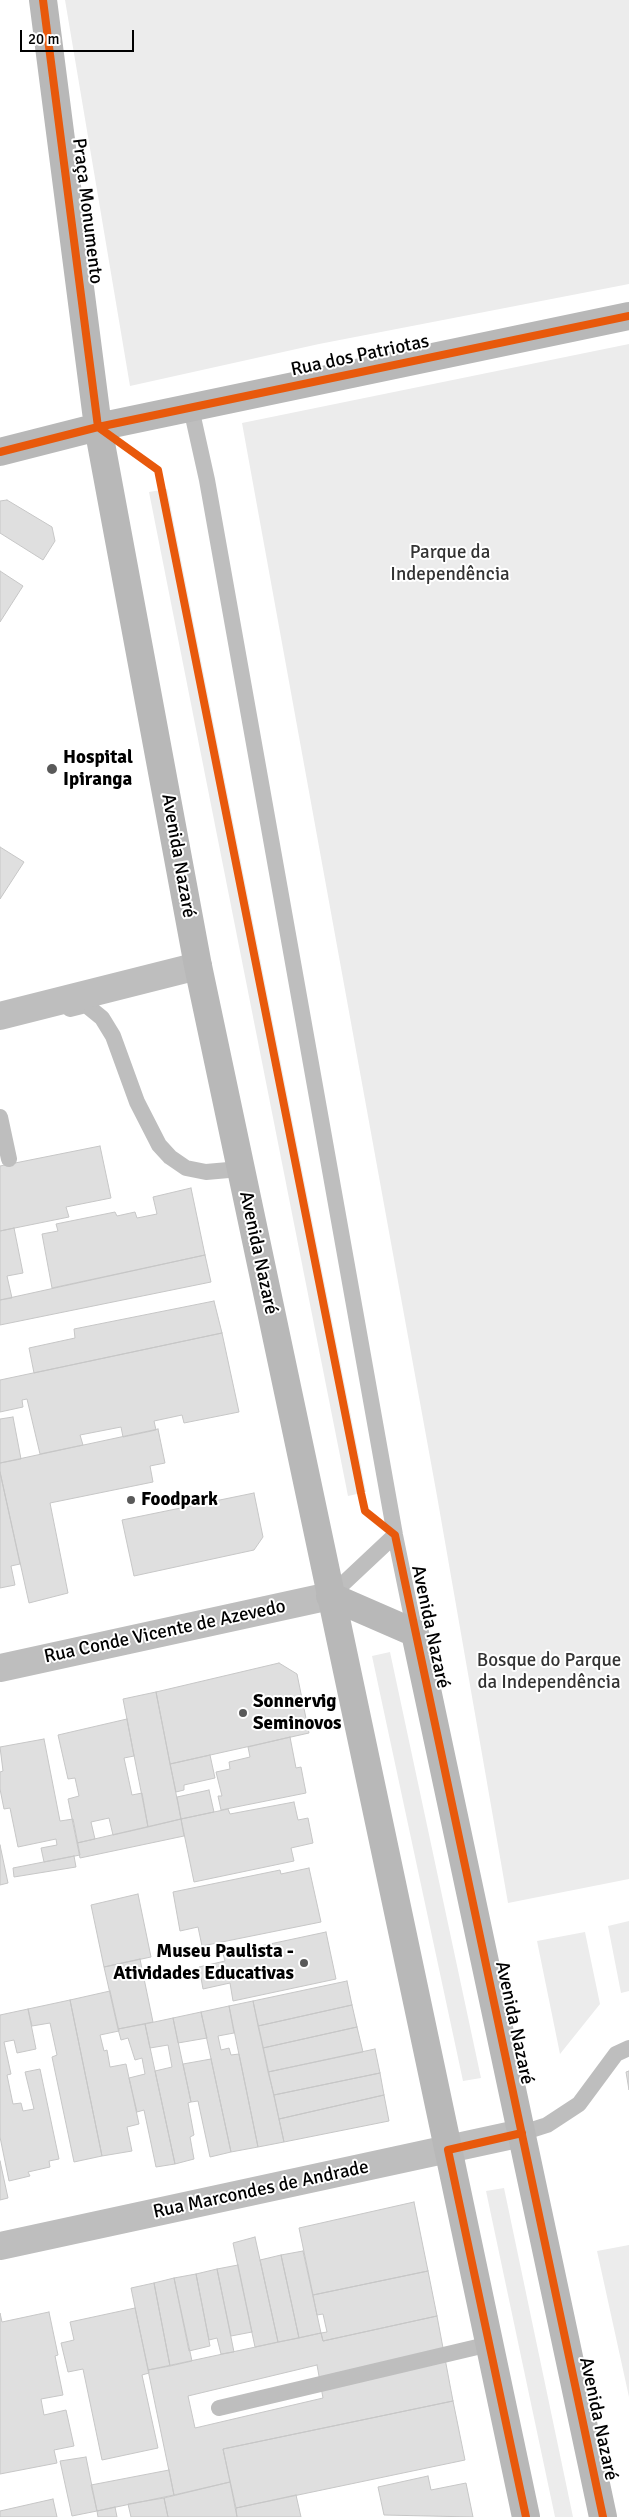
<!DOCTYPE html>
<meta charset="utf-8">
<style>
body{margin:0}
#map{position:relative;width:629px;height:2517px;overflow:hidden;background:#fff;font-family:Signika,sans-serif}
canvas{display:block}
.scale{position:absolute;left:20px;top:30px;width:114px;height:22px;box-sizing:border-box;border:2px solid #000;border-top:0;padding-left:6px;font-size:15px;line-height:18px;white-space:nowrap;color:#000;-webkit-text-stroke:4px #fff;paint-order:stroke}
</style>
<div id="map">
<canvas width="629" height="2517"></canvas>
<div class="scale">20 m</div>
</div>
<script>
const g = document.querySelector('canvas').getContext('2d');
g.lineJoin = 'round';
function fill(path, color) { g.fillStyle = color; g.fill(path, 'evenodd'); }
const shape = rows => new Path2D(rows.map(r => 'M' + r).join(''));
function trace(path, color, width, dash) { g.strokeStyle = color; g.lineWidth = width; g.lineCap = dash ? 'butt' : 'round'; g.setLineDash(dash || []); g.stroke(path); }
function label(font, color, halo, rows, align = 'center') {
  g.font = font + ' Signika,sans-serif'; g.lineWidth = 4; g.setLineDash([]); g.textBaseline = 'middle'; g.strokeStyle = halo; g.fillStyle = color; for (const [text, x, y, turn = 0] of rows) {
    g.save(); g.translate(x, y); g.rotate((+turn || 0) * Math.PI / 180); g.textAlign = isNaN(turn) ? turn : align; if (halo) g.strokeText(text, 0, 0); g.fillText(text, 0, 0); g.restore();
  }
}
fill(shape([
 [65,0,629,0,629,284,319,344,130,386],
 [629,344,629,1879,508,1903,437,1496,242,423],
 [167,489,366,1492,348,1496,149,492],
 [390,1652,481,2078,463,2081,372,1656],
 [629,1921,629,1991,621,1993,608,1926],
 [585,1932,600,2004,560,2054,537,1941],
 [504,2188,573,2517,574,2517,555,2517,486,2191],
 [629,2245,629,2397,597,2251]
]), '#ececec');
const building = shape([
 [7,500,52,527,55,541,43,560,0,533,0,501,7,500],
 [0,571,23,586,0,622,0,571],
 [0,847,24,862,0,899,0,847],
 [100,1146,111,1198,66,1207,69,1217,0,1231,0,1166,100,1146],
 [191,1188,205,1255,52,1288,42,1234,58,1231,56,1224,115,1212,117,1216,135,1212,137,1218,157,1214,153,1197,191,1188],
 [14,1228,23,1273,7,1276,12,1298,0,1300,0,1231,14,1228],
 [205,1255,211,1282,0,1325,0,1300,205,1255],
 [214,1301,222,1333,34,1373,29,1348,75,1338,74,1329,214,1301],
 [222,1333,239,1412,184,1423,182,1415,154,1421,156,1430,123,1437,121,1427,80,1435,83,1445,40,1454,27,1399,22,1400,23,1407,0,1412,0,1380,222,1333],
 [13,1417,21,1459,0,1463,0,1419,13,1417],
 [158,1429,165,1463,150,1466,153,1482,50,1503,68,1593,29,1603,0,1472,0,1463,158,1429],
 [0,1472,20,1564,11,1566,15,1585,0,1588,0,1472],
 [254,1493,263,1537,254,1550,134,1576,122,1520,254,1493],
 [279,1663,297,1674,309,1733,170,1764,156,1692,279,1663],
 [156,1692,181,1819,148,1827,123,1699,156,1692],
 [127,1719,134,1756,124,1758,132,1795,142,1793,148,1827,113,1835,109,1818,91,1822,95,1839,77,1843,68,1799,79,1796,75,1778,68,1779,58,1735,127,1719],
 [290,1737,296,1768,301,1767,306,1793,221,1810,218,1796,222,1796,216,1772,230,1769,229,1762,250,1757,248,1747,290,1737],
 [44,1739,60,1821,73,1819,80,1855,44,1862,41,1848,57,1845,56,1839,18,1847,10,1808,4,1809,0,1789,0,1772,3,1771,0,1747,44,1739],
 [210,1755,215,1778,184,1785,184,1790,176,1792,170,1764,210,1755],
 [209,1790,214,1812,181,1819,177,1797,209,1790],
 [294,1802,298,1820,308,1818,313,1843,291,1848,294,1861,194,1882,181,1819,228,1809,230,1814,294,1802],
 [181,1819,184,1836,80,1858,77,1843,181,1819],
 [0,1845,8,1883,0,1885,0,1845],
 [74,1856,76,1867,14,1877,13,1868,74,1856],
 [309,1868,321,1922,202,1946,198,1927,180,1931,173,1892,280,1870,281,1874,309,1868],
 [138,1894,151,1957,104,1967,91,1905,138,1894],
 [326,1932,336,1979,233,2001,230,1983,203,1989,199,1967,225,1961,223,1954,326,1932],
 [140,1959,153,2022,118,2029,104,1967,140,1959],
 [347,1981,352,2005,258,2026,253,2001,347,1981],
 [110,1991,119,2031,100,2035,104,2051,107,2050,110,2067,126,2064,139,2124,127,2127,132,2151,102,2156,70,2000,110,1991],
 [70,2000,102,2156,74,2162,52,2057,57,2055,50,2023,32,2026,28,2009,70,2000],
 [253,2001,284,2142,258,2147,229,2006,253,2001],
 [352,2005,357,2027,263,2048,258,2026,352,2005],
 [229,2006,234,2033,218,2036,221,2050,229,2048,231,2055,239,2054,258,2147,231,2152,201,2012,229,2006],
 [28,2009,36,2049,17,2053,14,2040,4,2042,11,2074,7,2075,13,2104,21,2103,23,2111,34,2109,25,2072,40,2069,59,2159,49,2161,50,2167,28,2172,30,2176,9,2181,0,2137,0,2015,28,2009],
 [201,2012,207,2038,178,2043,173,2018,201,2012],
 [173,2018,191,2102,188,2103,194,2135,190,2137,194,2159,175,2164,155,2071,172,2067,168,2045,150,2048,145,2024,173,2018],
 [145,2024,175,2164,156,2167,144,2110,137,2112,129,2078,145,2074,142,2058,135,2060,128,2038,121,2040,118,2029,145,2024],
 [357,2027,363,2052,268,2072,263,2048,357,2027],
 [375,2049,380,2073,274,2095,268,2072,375,2049],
 [211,2059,231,2152,210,2157,198,2101,191,2102,183,2064,211,2059],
 [629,2071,629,2090,626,2072,629,2071],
 [380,2073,384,2095,279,2119,274,2095,380,2073],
 [384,2095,389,2121,284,2142,279,2119,384,2095],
 [0,2161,8,2198,0,2200,0,2161],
 [414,2202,428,2271,313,2295,299,2228,414,2202],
 [255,2237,278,2342,255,2347,233,2243,255,2237],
 [303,2251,321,2333,299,2338,281,2255,303,2251],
 [281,2255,299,2338,278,2342,260,2260,281,2255],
 [238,2265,252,2332,231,2336,217,2269,238,2265],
 [217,2269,234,2352,221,2354,217,2338,209,2340,196,2274,217,2269],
 [428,2271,437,2316,323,2341,321,2333,327,2332,323,2314,317,2315,313,2295,428,2271],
 [196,2274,210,2346,189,2351,174,2278,196,2274],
 [174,2278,192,2361,170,2366,154,2283,174,2278],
 [154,2283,170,2366,148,2370,131,2288,154,2283],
 [135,2308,149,2373,142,2375,158,2448,102,2460,83,2369,68,2372,61,2343,74,2340,70,2322,135,2308],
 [49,2312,58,2355,55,2356,63,2395,41,2399,44,2415,66,2410,74,2446,54,2450,57,2463,0,2474,0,2313,2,2322,49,2312],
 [437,2316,453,2401,223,2449,230,2482,174,2495,148,2370,321,2333,323,2341,437,2316],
 [317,2365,323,2398,195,2428,188,2396,317,2365],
 [453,2401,465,2460,236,2508,223,2449,453,2401],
 [86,2457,97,2511,72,2516,60,2461,86,2457],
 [169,2470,174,2495,97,2511,91,2485,169,2470],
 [428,2476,431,2490,466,2483,473,2517,384,2515,378,2487,428,2476],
 [230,2482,237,2517,168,2517,164,2498,230,2482],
 [296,2495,301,2517,237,2517,236,2508,296,2495],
 [164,2498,168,2517,131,2517,128,2504,164,2498],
 [53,2499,57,2517,0,2517,0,2511,53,2499],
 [115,2507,117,2517,98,2517,97,2511,115,2507]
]);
fill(building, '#dfdfdf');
trace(building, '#c7c7c7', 1);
trace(shape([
 [191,408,207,480,395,1535,415,1633],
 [70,1009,86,1005,102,1018,113,1036,137,1102,159,1145,170,1157,186,1168,206,1172,240,1169],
 [0,1117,9,1159],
 [330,1596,395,1535],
 [522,2133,547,2125,579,2104,616,2054,629,2048],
 [219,2408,490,2344]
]), '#bebebe', 16);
trace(shape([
 [0,1016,198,966],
 [0,1668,330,1596],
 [0,2246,522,2133]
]), '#bebebe', 28);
trace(shape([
 [43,0,98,427,198,966,526,2517],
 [0,452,98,427,629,316],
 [330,1596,415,1633,603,2517]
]), '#b8b8b8', 28);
trace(shape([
 [43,0,98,427],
 [98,427,158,470,361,1493,365,1511,395,1535,603,2517],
 [0,452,98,427,629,316],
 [522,2133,448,2150,526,2517]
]), '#e8590c', 8);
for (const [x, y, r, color] of [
 [52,769,6,"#595959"],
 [131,1500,5,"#595959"],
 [243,1713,5,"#595959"],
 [304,1963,5,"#595959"]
]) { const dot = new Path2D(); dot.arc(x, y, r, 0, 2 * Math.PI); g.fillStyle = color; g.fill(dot); trace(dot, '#fff', 2); }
label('19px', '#000', '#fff', [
 ["Praça Monumento",87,211,83],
 ["Rua dos Patriotas",360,356,-12],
 ["Avenida Nazaré",178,856,80],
 ["Avenida Nazaré",258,1253,78],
 ["Avenida Nazaré",430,1627,78],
 ["Rua Conde Vicente de Azevedo",165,1632,-12],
 ["Avenida Nazaré",514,2023,78],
 ["Rua Marcondes de Andrade",261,2190,-12],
 ["Avenida Nazaré",598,2419,78]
]);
label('19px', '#333', '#fff', [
 ["Parque da",450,553],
 ["Independência",450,575],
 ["Bosque do Parque",549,1661],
 ["da Independência",549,1683]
]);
label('bold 19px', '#000', '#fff', [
 ["Hospital",63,758],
 ["Ipiranga",63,780],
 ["Foodpark",141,1500],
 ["Sonnervig",253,1702],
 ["Seminovos",253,1724],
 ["Museu Paulista -",294,1952,"right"],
 ["Atividades Educativas",294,1974,"right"]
], 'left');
</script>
